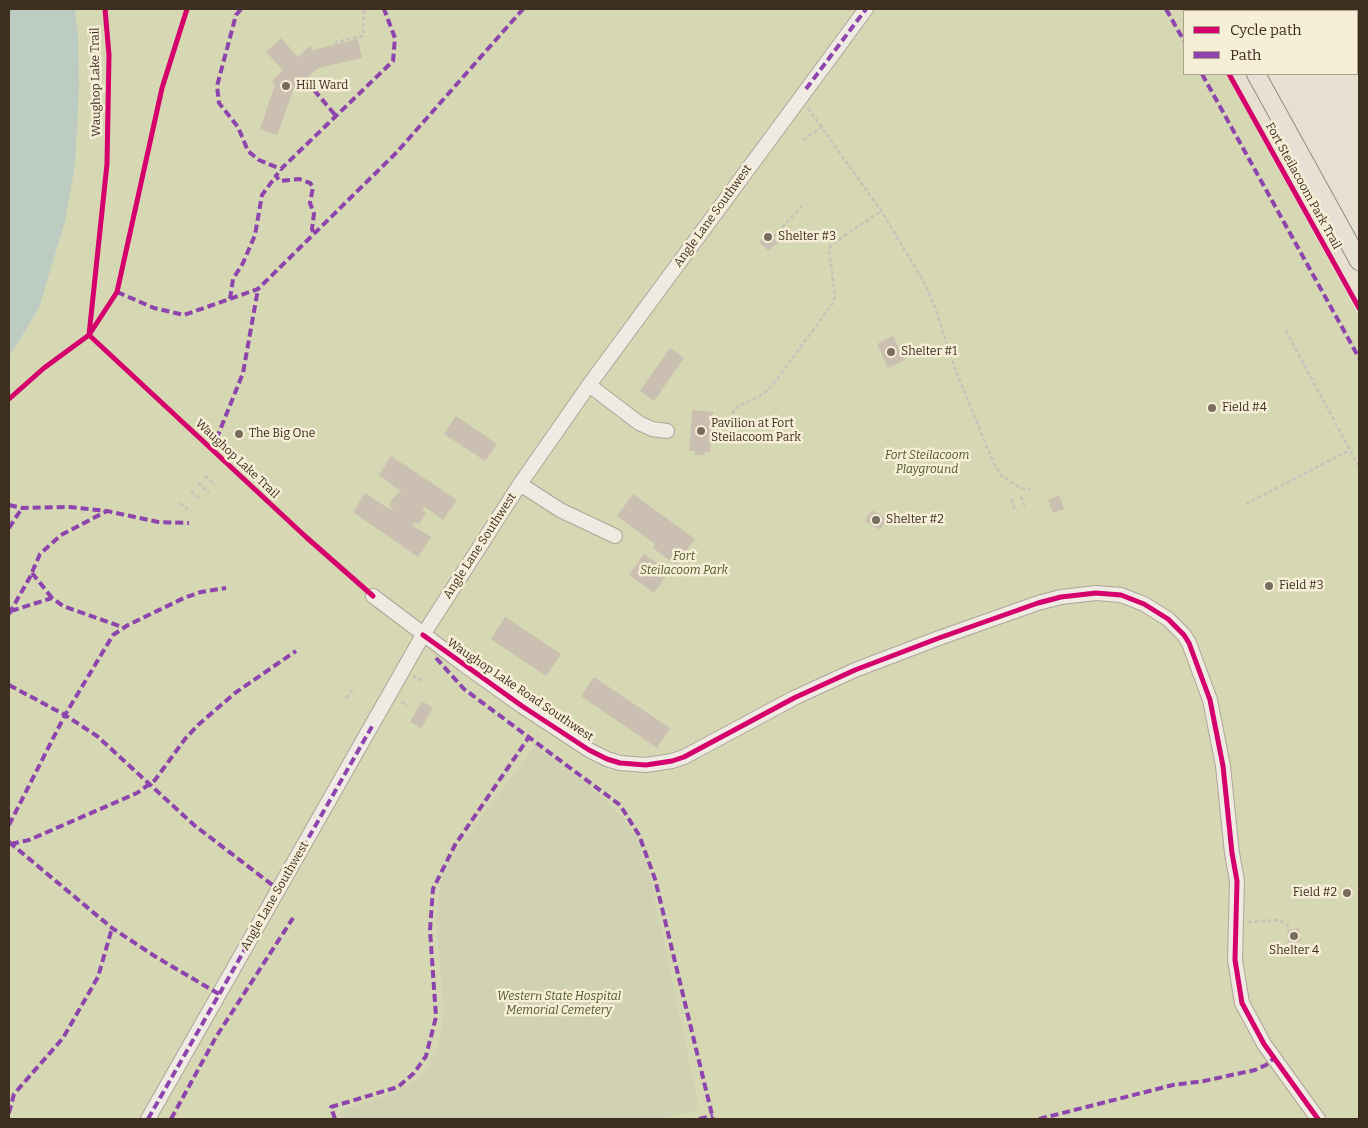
<!DOCTYPE html>
<style>
body{margin:0}
#map{position:relative;width:1368px;height:1128px;overflow:hidden;background:#e7e0d1;font-family:Bitter,serif}
canvas{display:block}
.frame{position:absolute;inset:0;border:10px solid #3d2e20;pointer-events:none}
.legend{position:absolute;left:1183px;top:10px;width:175px;height:65px;box-sizing:border-box;background:#f7eed8;border:1px solid #ada18e;margin:0;padding:6px 9px;list-style:none;font-size:15px;color:#3d2e20}
.legend li{display:flex;align-items:center;gap:10px;height:25px}
.legend b{width:25px;border:1px solid #ada18e}
</style>
<div id="map">
<canvas width="1368" height="1128"></canvas>
<div class="frame"></div>
<ul class="legend">
<li><b style="height:6px;background:#d6006c"></b>Cycle path</li>
<li><b style="height:6px;background:#8e44ad"></b>Path</li>
</ul>
</div>
<script>
const g = document.querySelector('canvas').getContext('2d');
g.lineJoin = 'round';
function fill(path, color) { g.fillStyle = color; g.fill(path, 'evenodd'); }
const shape = rows => new Path2D(rows.map(r => 'M' + r).join(''));
function trace(path, color, width, dash) { g.strokeStyle = color; g.lineWidth = width; g.lineCap = dash ? 'butt' : 'round'; g.setLineDash(dash || []); g.stroke(path); }
function label(font, color, halo, rows, align = 'center') {
  g.font = font + ' Bitter,serif'; g.lineWidth = 5; g.setLineDash([]); g.textBaseline = 'middle'; g.strokeStyle = halo; g.fillStyle = color; for (const [text, x, y, turn = 0] of rows) {
    g.save(); g.translate(x, y); g.rotate((+turn || 0) * Math.PI / 180); g.textAlign = isNaN(turn) ? turn : align; if (halo) g.strokeText(text, 0, 0); g.fillText(text, 0, 0); g.restore();
  }
}
fill(shape([
 [9,9,1190,9,1192,11,1184,11,1184,74,1226,74,1359,316,1359,1119,9,1119],
 [1284,9,1359,9,1359,37,1357,39,1357,11,1285,11]
]), '#d6d7b3');
fill(shape([
 [535,746,588,785,605,799,628,825,639,842,649,872,699,1109,660,1119,340,1119,340,1114,343,1110,397,1092,418,1078,428,1067,440,1040,444,1011,436,916,440,886,448,866,462,843]
]), '#d1d1b3');
fill(shape([
 [9,9,75,9,78,36,79,87,75,166,65,221,39,308,9,357]
]), '#bcccc2');
fill(shape([
 [281,38,298,57,310,46,313,50,358,39,362,58,318,68,307,78,316,88,312,92,303,81,293,91,277,135,260,129,275,85,272,81,283,70,266,52],
 [768,233,778,242,769,251,759,242],
 [893,336,905,360,888,368,877,344],
 [670,348,684,358,654,401,640,391],
 [692,410,713,412,710,452,705,452,704,455,695,455,695,451,689,451],
 [456,416,497,444,485,461,444,434],
 [391,456,457,500,443,520,425,507,422,510,426,513,419,524,415,522,412,525,431,537,418,557,353,512,365,493,394,512,390,506,390,502,398,493,402,492,406,495,379,475],
 [633,494,695,539,676,565,653,548,655,544,617,516],
 [1059,495,1064,509,1053,513,1048,500],
 [872,510,886,519,880,530,865,521],
 [644,554,669,571,654,593,629,575],
 [505,617,561,654,546,676,491,639],
 [594,677,670,728,657,748,581,696],
 [422,701,433,708,421,728,410,722],
 [1299,928,1301,942,1289,943,1287,930]
]), '#cbbfb2');
const minor = shape([
 [1276,9,1278,11],
 [1357,45,1359,43],
 [589,385,639,423,652,429,667,431],
 [520,484,560,510,615,536],
 [373,596,463,664,522,706,589,750,607,759,620,763,646,765,672,761,684,757,794,698,855,670,939,638,1038,603,1061,597,1096,593,1121,595,1144,604,1168,619,1184,635,1189,643,1210,700,1223,766,1232,853,1237,881,1235,960,1242,1003,1264,1044,1318,1119],
 [148,1119,423,635,520,484,589,385,866,9]
]);
const major = shape([
 [1220,9,1221,11],
 [1256,74,1359,261]
]);
trace(minor, '#ada599', 16);
trace(major, '#928b80', 20);
trace(shape([
 [337,44,336,42,363,36,364,9],
 [808,108,882,212,925,284,937,313,954,366,993,462,1001,475,1019,487,1030,490],
 [803,140,822,127],
 [773,237,802,206],
 [1286,331,1359,467],
 [732,414,737,407,764,394,777,379,833,303,835,296,829,250,831,245,881,211],
 [205,476,215,485],
 [198,483,209,492],
 [191,491,201,500],
 [1021,496,1025,507],
 [1011,499,1015,510],
 [180,503,191,512],
 [1246,504,1350,450],
 [413,676,423,681],
 [346,698,355,687],
 [401,702,408,706],
 [1248,922,1279,920,1289,926]
]), '#c8c2b9', 2.5, [4, 2.5]);
trace(minor, '#efebe3', 14);
trace(major, '#e6e1d4', 18);
trace(shape([
 [241,9,236,15,217,86,219,103,238,127,248,151,259,160,281,169,393,61,395,38,384,9],
 [1166,9,1184,41],
 [1202,74,1359,358],
 [806,89,866,9],
 [314,90,336,116],
 [278,173,276,176,280,181,299,179,310,183,313,187,310,203,314,214,312,229,314,234],
 [117,292,154,308,184,315,258,289,397,152,523,9],
 [230,299,233,279,243,263,255,235,262,195,276,176],
 [212,450,243,373,258,289],
 [9,505,22,508,70,507,107,511,158,522,189,523],
 [9,528,22,508],
 [32,573,52,598],
 [11,611,52,598,63,606,125,628],
 [9,614,30,577,40,554,61,535,107,511],
 [436,658,464,689,620,805,639,835,655,879,713,1119],
 [9,685,65,715,97,736,194,825,279,890],
 [9,825,65,715,113,635,128,625,184,598,201,592,226,588],
 [9,842,112,928,156,957,219,994],
 [11,844,29,840,137,793,155,780,185,739,198,725,235,693,296,651],
 [9,1113,14,1094,63,1038,98,977,112,928],
 [148,1119,374,723],
 [171,1119,216,1037,293,918],
 [335,1119,331,1107,398,1087,414,1073,426,1056,436,1017,430,930,433,889,455,845,529,737],
 [699,1119,713,1116],
 [1039,1119,1173,1085,1204,1081,1255,1070,1266,1065,1274,1058]
]), '#8e44ad', 4, [8, 4]);
trace(shape([
 [187,9,162,88,117,292,89,335,306,537,373,596],
 [1229,74,1359,308],
 [9,399,44,368,89,335,107,164,109,55,105,9],
 [423,635,522,706,589,750,607,759,620,763,646,765,672,761,684,757,794,698,855,670,939,638,1038,603,1061,597,1096,593,1121,595,1144,604,1168,619,1184,635,1189,643,1210,700,1223,766,1232,853,1237,881,1235,960,1242,1003,1264,1044,1318,1119]
]), '#d6006c', 5);
for (const [x, y, r, color] of [
 [286,86,5,"#786c5e"],
 [768,237,5,"#786c5e"],
 [891,352,5,"#786c5e"],
 [1212,408,5,"#786c5e"],
 [701,431,5,"#786c5e"],
 [239,434,5,"#786c5e"],
 [876,520,5,"#786c5e"],
 [1269,586,5,"#786c5e"],
 [1347,893,5,"#786c5e"],
 [1294,936,5,"#786c5e"]
]) { const dot = new Path2D(); dot.arc(x, y, r, 0, 2 * Math.PI); g.fillStyle = color; g.fill(dot); trace(dot, '#f7eed8', 2); }
label('12px', '#3d2e20', '#f7eed8', [
 ["Waughop Lake Trail",96,82,-91],
 ["Fort Steilacoom Park Trail",1303,186,61],
 ["Angle Lane Southwest",713,216,-54],
 ["Waughop Lake Trail",237,459,43],
 ["Angle Lane Southwest",480,546,-57],
 ["Waughop Lake Road Southwest",520,690,34],
 ["Angle Lane Southwest",275,896,-60]
]);
label('12px', '#3d2e20', '#f7eed8', [
 ["Hill Ward",296,86],
 ["Shelter #3",778,237],
 ["Shelter #1",901,352],
 ["Field #4",1222,408],
 ["Pavilion at Fort",711,424],
 ["Steilacoom Park",711,438],
 ["The Big One",249,434],
 ["Shelter #2",886,520],
 ["Field #3",1279,586],
 ["Field #2",1337,893,"right"],
 ["Shelter 4",1294,951,"center"]
], 'left');
label('italic 12px', '#4d5a26', '#f7eed8', [
 ["Fort Steilacoom",927,456],
 ["Playground",927,470],
 ["Fort",684,557],
 ["Steilacoom Park",684,571],
 ["Western State Hospital",559,997],
 ["Memorial Cemetery",559,1011]
]);
</script>
